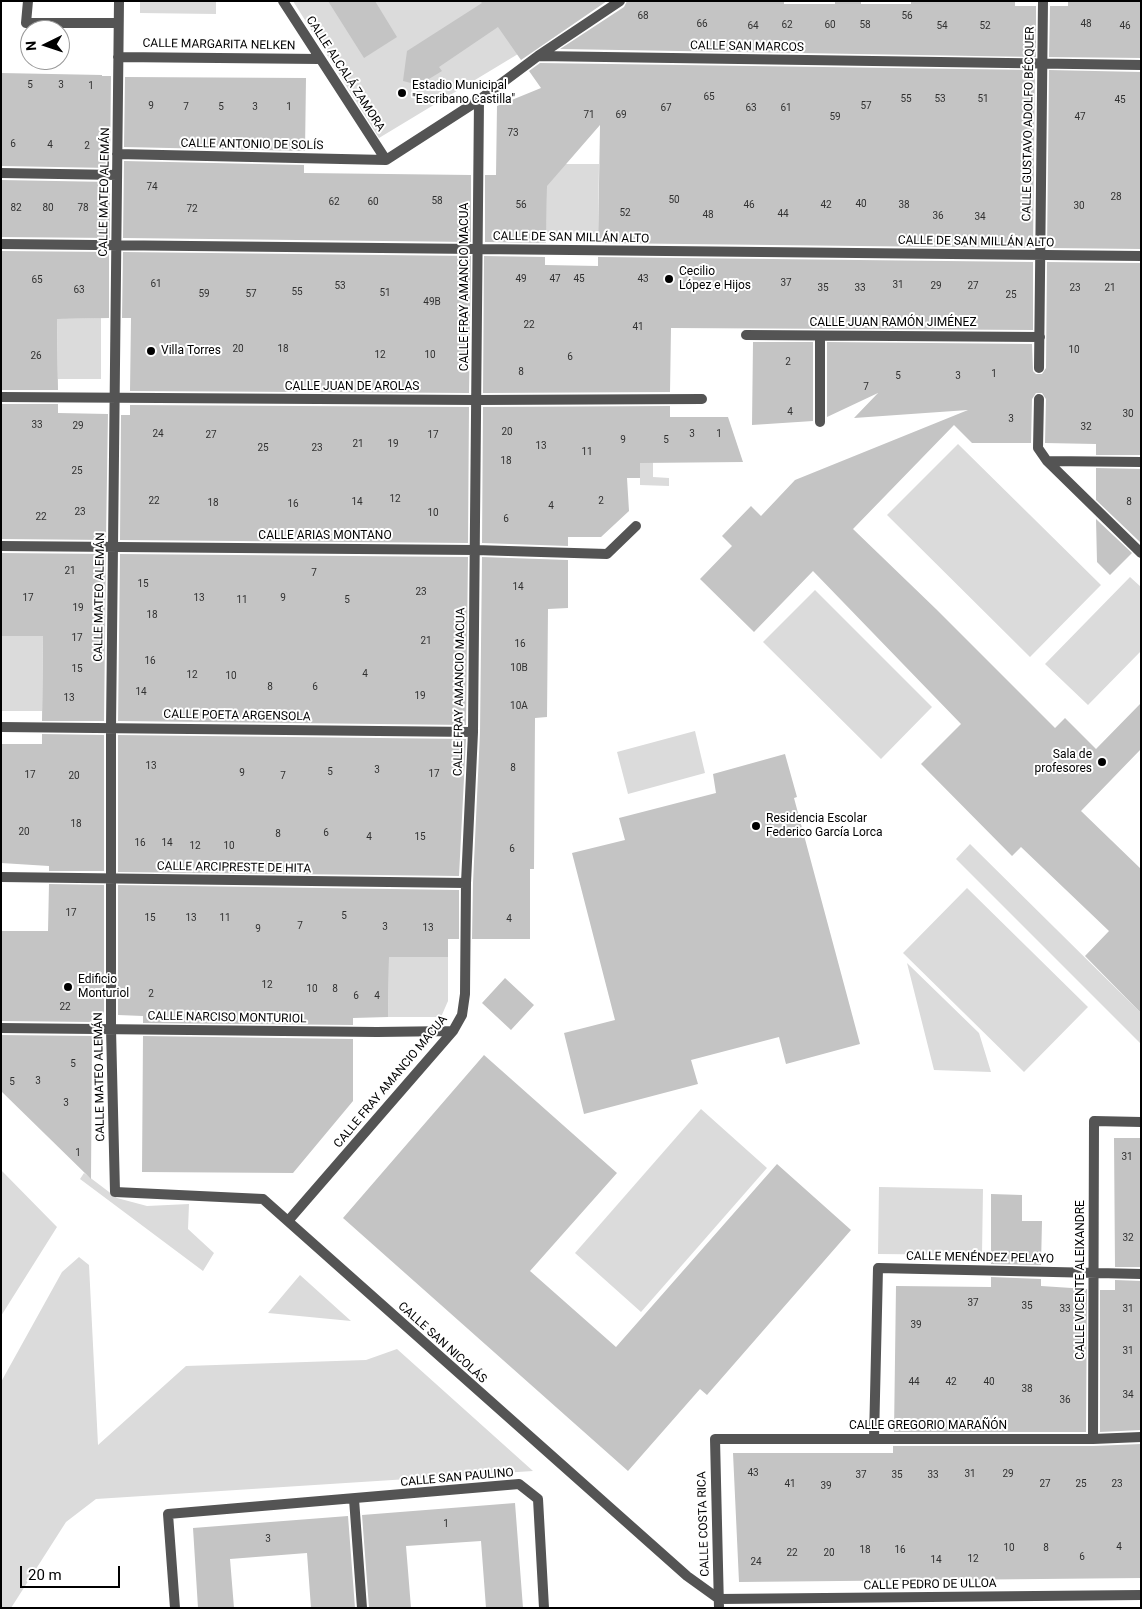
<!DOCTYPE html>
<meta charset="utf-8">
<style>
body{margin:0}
#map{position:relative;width:1142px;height:1609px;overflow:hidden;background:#fff;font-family:Roboto,sans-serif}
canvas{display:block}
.frame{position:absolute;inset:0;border:2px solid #000;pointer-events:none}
.north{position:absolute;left:20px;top:20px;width:50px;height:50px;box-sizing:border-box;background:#fff;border:1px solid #999;border-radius:50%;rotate:266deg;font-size:14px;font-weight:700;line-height:20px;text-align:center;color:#000}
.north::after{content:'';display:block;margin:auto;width:18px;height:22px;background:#000;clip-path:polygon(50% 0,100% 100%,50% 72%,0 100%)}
.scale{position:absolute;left:20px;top:1566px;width:100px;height:22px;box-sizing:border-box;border:2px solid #000;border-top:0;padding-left:6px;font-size:15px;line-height:18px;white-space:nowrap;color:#000;-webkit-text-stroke:4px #fff;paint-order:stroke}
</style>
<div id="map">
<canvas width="1142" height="1609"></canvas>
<div class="frame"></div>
<div class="north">N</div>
<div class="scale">20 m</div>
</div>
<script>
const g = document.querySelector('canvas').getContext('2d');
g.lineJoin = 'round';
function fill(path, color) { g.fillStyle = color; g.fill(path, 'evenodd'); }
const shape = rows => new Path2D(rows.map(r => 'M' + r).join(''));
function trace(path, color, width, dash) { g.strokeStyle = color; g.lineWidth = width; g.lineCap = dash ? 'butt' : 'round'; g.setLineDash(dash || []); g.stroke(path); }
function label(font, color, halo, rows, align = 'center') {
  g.font = font + ' Roboto,sans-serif'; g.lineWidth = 4; g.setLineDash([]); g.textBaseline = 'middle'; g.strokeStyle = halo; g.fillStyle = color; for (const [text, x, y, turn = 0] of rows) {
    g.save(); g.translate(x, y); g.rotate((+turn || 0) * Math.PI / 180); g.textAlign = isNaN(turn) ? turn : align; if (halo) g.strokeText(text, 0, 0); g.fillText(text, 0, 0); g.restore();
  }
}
fill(shape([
 [140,1,216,1,216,14,140,13],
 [293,1,599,1,518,54,379,138],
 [547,164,599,164,598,234,546,234],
 [101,318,101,379,58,379,57,319],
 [640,417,653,417,653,477,669,478,669,486,640,485],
 [958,444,1101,585,1030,657,887,515],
 [1130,577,1141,587,1141,651,1088,705,1045,664],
 [815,590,932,707,881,759,763,642],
 [1,636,43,636,42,711,1,711],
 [695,731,705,773,628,794,617,752],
 [970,844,1141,1013,1141,1044,956,859],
 [967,888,1088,1007,1024,1072,903,953],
 [389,957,448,957,448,1001,441,1017,388,1017],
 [907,963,979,1033,991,1072,934,1070],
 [701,1109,767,1168,641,1312,575,1253],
 [1,1170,57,1227,1,1316],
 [84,1173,117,1198,147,1206,189,1204,188,1229,214,1253,203,1271,80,1179],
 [879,1187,983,1189,982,1255,878,1254],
 [79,1257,89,1265,98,1445,186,1366,366,1360,397,1349,533,1471,96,1499,66,1522,11,1608,1,1608,1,1382,62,1272],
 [300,1275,351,1321,268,1313]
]), '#dbdbdb');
fill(shape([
 [328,1,375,1,397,37,364,58],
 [480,1,607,1,521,60,498,27,439,67,442,71,419,85,403,81,407,51,482,3],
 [627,1,784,1,784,4,835,4,835,1,861,1,861,4,911,4,911,1,1015,1,1015,6,1036,6,1036,57,560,49,624,7],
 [1068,1,1141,1,1141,58,1049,57,1050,6,1068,6],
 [540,63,1035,70,1033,248,598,243,600,125,547,186,546,243,485,242,485,175,496,175,497,106,541,88,529,71],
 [1049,70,1141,72,1141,249,1047,248],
 [1,73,102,75,102,76,111,76,110,168,1,166],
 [125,77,306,78,305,151,124,147],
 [124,161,304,165,304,173,471,175,471,242,123,238],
 [1,180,110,182,110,238,1,237],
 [1,251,109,252,109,318,57,319,58,390,1,390],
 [123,252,471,256,469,393,130,391,131,318,122,318],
 [484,256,545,257,545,265,598,266,598,257,1033,262,1033,330,671,328,670,392,483,393],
 [1047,262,1141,263,1141,455,1096,455,1096,444,1045,443,1046,399,1042,393,1036,393,1032,399,1031,443,972,443,954,425,853,529,936,609,1055,728,1065,718,1096,749,1141,703,1141,749,1081,811,1141,869,1141,1013,1085,956,1109,931,1021,847,1012,856,921,764,961,724,813,571,754,632,700,579,732,546,722,536,751,506,761,516,795,480,968,410,854,418,878,393,827,417,827,342,1032,344,1033,371,1036,374,1042,374,1046,368],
 [753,342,813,342,813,421,752,425],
 [1,404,58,404,58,413,108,414,106,540,1,539],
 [130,405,469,407,468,543,120,540,121,415,130,415],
 [670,406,670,417,728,417,743,462,640,463,640,478,627,478,629,511,601,537,568,537,568,546,482,543,483,407],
 [1096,468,1141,469,1141,543,1096,500],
 [1096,519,1132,553,1110,575,1097,562],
 [1,553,106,554,104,721,42,721,43,636,1,636],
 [120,554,468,557,466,725,118,721],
 [482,557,568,560,568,608,548,609,547,717,535,718,534,869,530,869,530,939,472,939,473,883,480,732],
 [42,734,104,735,104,871,49,871,49,866,1,863,1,744,42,744],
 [118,735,466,739,459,876,118,872],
 [785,754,797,797,794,798,860,1044,786,1064,779,1037,691,1060,698,1084,584,1114,564,1033,615,1020,572,853,625,840,619,818,716,793,713,774],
 [49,884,104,885,104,1015,93,1015,92,1022,1,1021,1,931,48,931],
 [118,885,459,890,459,939,448,939,448,957,389,957,388,1017,353,1018,353,1025,143,1023,143,1016,118,1015],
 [505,978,534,1005,511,1030,482,1003],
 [1,1035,92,1036,91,1179,1,1091],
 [143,1036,353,1039,353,1101,293,1173,142,1172],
 [484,1055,617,1173,530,1271,616,1347,777,1164,851,1230,707,1395,700,1389,628,1471,343,1218],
 [1114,1138,1141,1138,1141,1267,1115,1267],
 [991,1194,1022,1195,1022,1221,1042,1221,1041,1265,991,1264],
 [991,1277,1041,1279,1041,1286,1087,1289,1086,1432,894,1432,896,1286,991,1287],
 [1115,1280,1141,1281,1141,1430,1100,1432,1100,1290,1115,1290],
 [1141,1444,1141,1578,739,1582,733,1453,893,1453,893,1446,1093,1446],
 [515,1503,523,1608,486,1608,481,1541,406,1546,411,1608,369,1608,362,1515],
 [348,1516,355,1608,311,1608,307,1553,230,1559,234,1608,198,1608,193,1528]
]), '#c4c4c4');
trace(shape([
 [28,1,26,23,118,23],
 [119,1,111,728,111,1029,115,1192,263,1199,687,1576,719,1599,1141,1595],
 [283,1,386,160],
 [538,56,620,1],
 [118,57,319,59],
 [117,154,386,160],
 [386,160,479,100,538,56,1141,65],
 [1,173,117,175],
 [1,244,1141,256],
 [746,335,1040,337],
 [1039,368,1043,1],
 [1,397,476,400,702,399],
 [1039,399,1038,448,1047,461,1141,553],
 [820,422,820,336],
 [1047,461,1141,462],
 [1,546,475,550,607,554,636,526],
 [1,727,473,732],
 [1,877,466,883],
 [1,1028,377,1032,453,1031],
 [288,1221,453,1031,462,1015,465,994,466,883,473,732,479,100],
 [874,1439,878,1268,1141,1274],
 [1093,1439,1094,1121,1141,1122],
 [354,1499,362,1608],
 [175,1608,168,1514,519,1484,538,1499,544,1608],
 [719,1608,715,1439,1093,1439,1141,1437]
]), '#545454', 10);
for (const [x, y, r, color] of [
 [402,93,5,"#000"],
 [669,279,5,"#000"],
 [151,351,5,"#000"],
 [1102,762,5,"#000"],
 [756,826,5,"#000"],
 [68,987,5,"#000"]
]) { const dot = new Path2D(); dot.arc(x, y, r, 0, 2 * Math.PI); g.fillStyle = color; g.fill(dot); trace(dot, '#fff', 2); }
label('10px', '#313131', null, [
 ["68",643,16],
 ["56",907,16],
 ["66",702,24],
 ["48",1086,24],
 ["62",787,25],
 ["60",830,25],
 ["58",865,25],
 ["64",753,26],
 ["54",942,26],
 ["52",985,26],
 ["46",1125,26],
 ["5",30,85],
 ["3",61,85],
 ["1",91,86],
 ["65",709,97],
 ["55",906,99],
 ["53",940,99],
 ["51",983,99],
 ["45",1120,100],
 ["9",151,106],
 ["57",866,106],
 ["7",186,107],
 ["5",221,107],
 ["3",255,107],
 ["1",289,107],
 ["67",666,108],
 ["63",751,108],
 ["61",786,108],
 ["71",589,115],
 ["69",621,115],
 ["59",835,117],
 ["47",1080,117],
 ["73",513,133],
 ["6",13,144],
 ["4",50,145],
 ["2",87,146],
 ["74",152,187],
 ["28",1116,197],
 ["50",674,200],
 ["58",437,201],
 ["62",334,202],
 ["60",373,202],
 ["40",861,204],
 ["56",521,205],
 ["46",749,205],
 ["42",826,205],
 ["38",904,205],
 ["30",1079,206],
 ["82",16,208],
 ["80",48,208],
 ["78",83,208],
 ["72",192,209],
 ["52",625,213],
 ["44",783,214],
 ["48",708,215],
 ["36",938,216],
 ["34",980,217],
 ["49",521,279],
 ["47",555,279],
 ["45",579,279],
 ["43",643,279],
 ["65",37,280],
 ["37",786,283],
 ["61",156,284],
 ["31",898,285],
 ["53",340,286],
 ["29",936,286],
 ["27",973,286],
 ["35",823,288],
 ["33",860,288],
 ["23",1075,288],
 ["21",1110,288],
 ["63",79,290],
 ["55",297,292],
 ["51",385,293],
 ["59",204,294],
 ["57",251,294],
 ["25",1011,295],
 ["49B",432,302],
 ["22",529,325],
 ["41",638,327],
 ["20",238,349],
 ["18",283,349],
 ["10",1074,350],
 ["12",380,355],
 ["10",430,355],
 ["26",36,356],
 ["6",570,357],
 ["2",788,362],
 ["8",521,372],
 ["1",994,374],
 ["5",898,376],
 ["3",958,376],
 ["7",866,387],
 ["4",790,412],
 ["30",1128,414],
 ["3",1011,419],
 ["33",37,425],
 ["29",78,426],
 ["32",1086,427],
 ["20",507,432],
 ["24",158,434],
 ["3",692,434],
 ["1",719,434],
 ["27",211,435],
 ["17",433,435],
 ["9",623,440],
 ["5",666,440],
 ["21",358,444],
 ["19",393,444],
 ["13",541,446],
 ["25",263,448],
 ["23",317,448],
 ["11",587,452],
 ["18",506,461],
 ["25",77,471],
 ["12",395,499],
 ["22",154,501],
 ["2",601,501],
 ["14",357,502],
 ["8",1129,502],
 ["18",213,503],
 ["16",293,504],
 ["4",551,506],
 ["23",80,512],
 ["10",433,513],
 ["22",41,517],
 ["6",506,519],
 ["21",70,571],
 ["7",314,573],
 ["15",143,584],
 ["14",518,587],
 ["23",421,592],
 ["17",28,598],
 ["13",199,598],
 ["9",283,598],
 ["11",242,600],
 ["5",347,600],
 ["19",78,608],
 ["18",152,615],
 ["17",77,638],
 ["21",426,641],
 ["16",520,644],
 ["16",150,661],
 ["10B",519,668],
 ["15",77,669],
 ["4",365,674],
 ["12",192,675],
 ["10",231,676],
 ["8",270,687],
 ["6",315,687],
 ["14",141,692],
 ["19",420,696],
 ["13",69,698],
 ["10A",519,706],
 ["13",151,766],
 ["8",513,768],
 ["3",377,770],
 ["5",330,772],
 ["9",242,773],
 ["17",434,774],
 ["17",30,775],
 ["20",74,776],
 ["7",283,776],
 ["18",76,824],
 ["20",24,832],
 ["6",326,833],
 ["8",278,834],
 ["4",369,837],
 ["15",420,837],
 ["16",140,843],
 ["14",167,843],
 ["12",195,846],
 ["10",229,846],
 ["6",512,849],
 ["17",71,913],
 ["5",344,916],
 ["15",150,918],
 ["13",191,918],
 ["11",225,918],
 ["4",509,919],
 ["7",300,926],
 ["3",385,927],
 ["13",428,928],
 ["9",258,929],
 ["12",267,985],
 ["10",312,989],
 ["8",335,989],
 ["2",151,994],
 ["6",356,996],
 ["4",377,996],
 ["22",65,1007],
 ["5",73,1064],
 ["3",38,1081],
 ["5",12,1082],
 ["3",66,1103],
 ["1",78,1153],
 ["31",1127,1157],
 ["32",1128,1238],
 ["37",973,1303],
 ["35",1027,1306],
 ["33",1065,1309],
 ["31",1128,1309],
 ["39",916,1325],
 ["31",1128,1351],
 ["44",914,1382],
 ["42",951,1382],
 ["40",989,1382],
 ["38",1027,1389],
 ["34",1128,1395],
 ["36",1065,1400],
 ["43",753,1473],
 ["31",970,1474],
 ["29",1008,1474],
 ["37",861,1475],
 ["35",897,1475],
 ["33",933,1475],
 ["41",790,1484],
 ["27",1045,1484],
 ["25",1081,1484],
 ["23",1117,1484],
 ["39",826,1486],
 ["1",446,1524],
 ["3",268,1539],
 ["4",1119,1547],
 ["10",1009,1548],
 ["8",1046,1548],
 ["18",865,1550],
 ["16",900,1550],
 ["22",792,1553],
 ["20",829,1553],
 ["6",1082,1557],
 ["12",973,1559],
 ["14",936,1560],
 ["24",756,1562]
]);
label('12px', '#000', '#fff', [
 ["CALLE MARGARITA NELKEN",219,45,1],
 ["CALLE SAN MARCOS",747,47,1],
 ["CALLE ALCALÁ ZAMORA",345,74,57],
 ["CALLE GUSTAVO ADOLFO BÉCQUER",1029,124,-89],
 ["CALLE ANTONIO DE SOLÍS",252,145,1],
 ["CALLE MATEO ALEMÁN",105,192,-89],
 ["CALLE DE SAN MILLÁN ALTO",571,238,1],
 ["CALLE DE SAN MILLÁN ALTO",976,242,1],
 ["CALLE FRAY AMANCIO MACUA",465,287,-90],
 ["CALLE JUAN RAMÓN JIMÉNEZ",893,323],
 ["CALLE JUAN DE AROLAS",352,387],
 ["CALLE ARIAS MONTANO",325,536],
 ["CALLE MATEO ALEMÁN",100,597,-89],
 ["CALLE FRAY AMANCIO MACUA",460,692,-89],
 ["CALLE POETA ARGENSOLA",237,716,1],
 ["CALLE ARCIPRESTE DE HITA",234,868,1],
 ["CALLE NARCISO MONTURIOL",227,1018,1],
 ["CALLE MATEO ALEMÁN",100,1077,-91],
 ["CALLE FRAY AMANCIO MACUA",391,1082,-50],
 ["CALLE MENÉNDEZ PELAYO",980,1258,1],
 ["CALLE VICENTE ALEIXANDRE",1081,1280,-90],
 ["CALLE SAN NICOLÁS",442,1343,42],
 ["CALLE GREGORIO MARAÑÓN",928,1426],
 ["CALLE SAN PAULINO",457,1478,-5],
 ["CALLE COSTA RICA",704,1524,-92],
 ["CALLE PEDRO DE ULLOA",930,1585,-1]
]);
label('12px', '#000', '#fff', [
 ["Estadio Municipal",412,86],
 ["\"Escribano Castilla\"",412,100],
 ["Cecilio",679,272],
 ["López e Hijos",679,286],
 ["Villa Torres",161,351],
 ["Sala de",1092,755,"right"],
 ["profesores",1092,769,"right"],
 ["Residencia Escolar",766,819],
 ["Federico García Lorca",766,833],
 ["Edificio",78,980],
 ["Monturiol",78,994]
], 'left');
</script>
